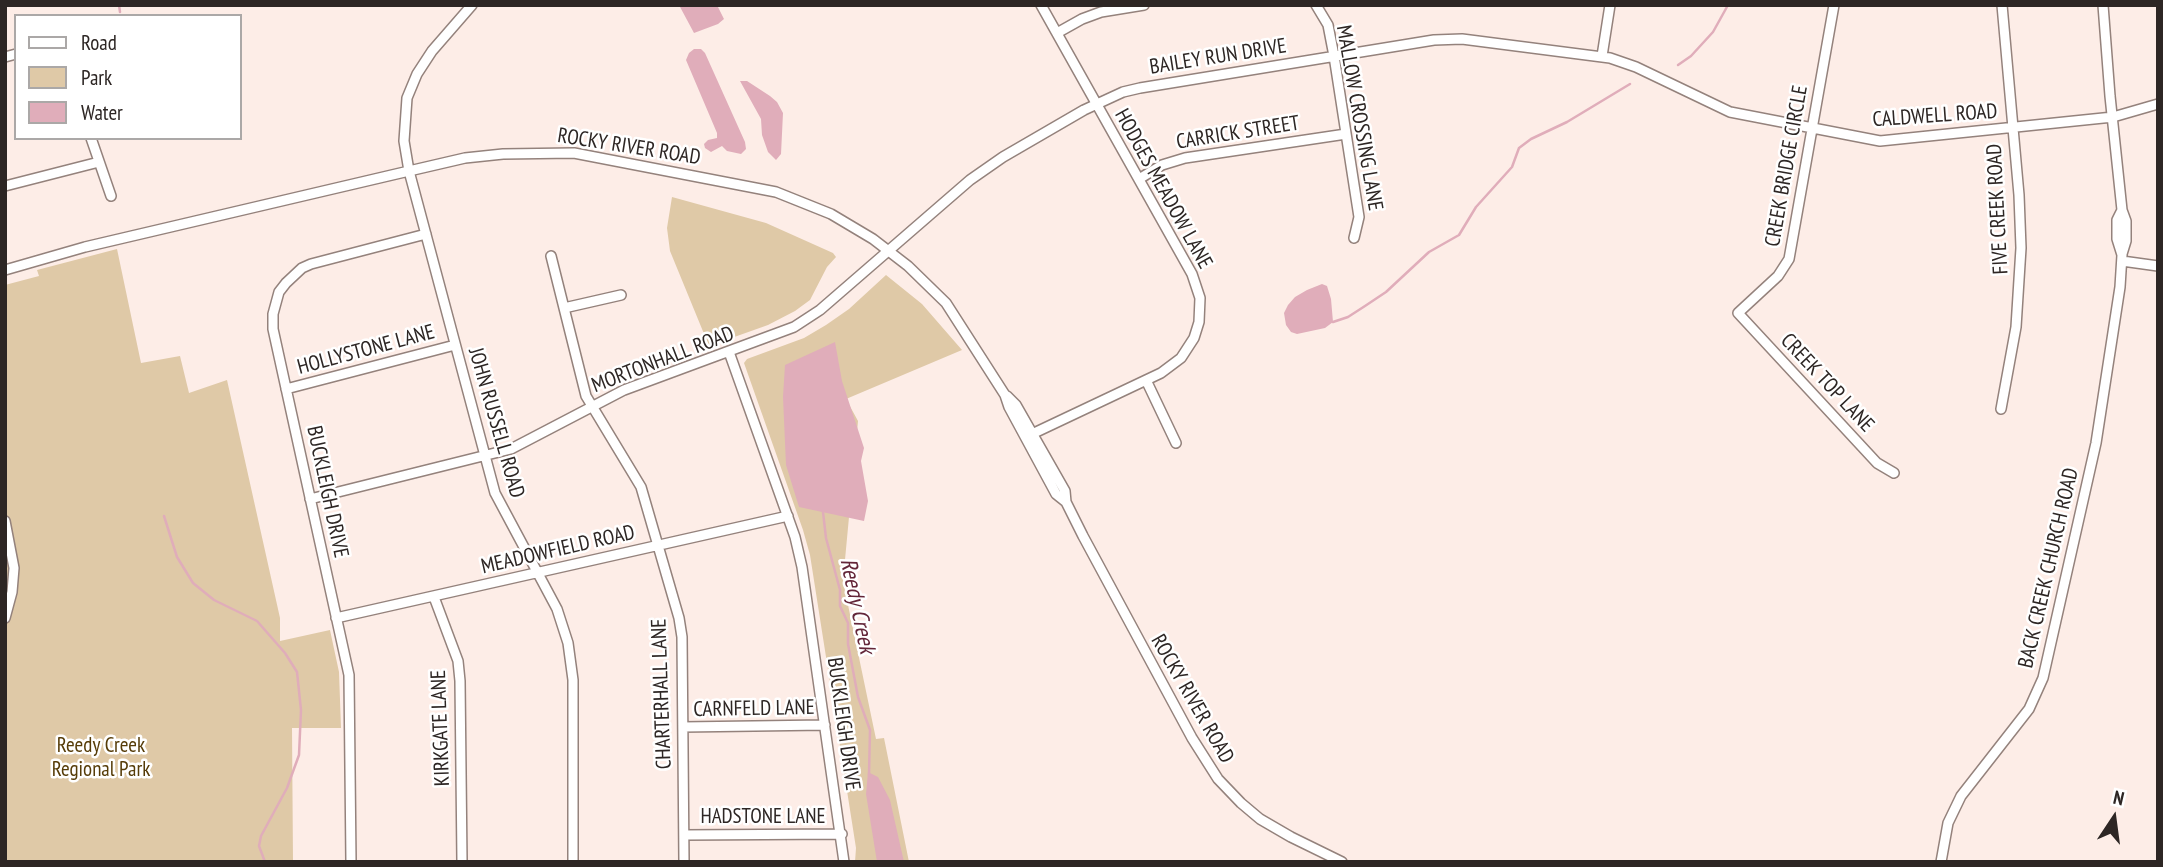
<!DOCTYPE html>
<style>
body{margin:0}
#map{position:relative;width:2163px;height:867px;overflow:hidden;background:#fdede7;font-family:"PT Sans Narrow",sans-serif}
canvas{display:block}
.frame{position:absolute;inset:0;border:7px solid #2d2624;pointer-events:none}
.legend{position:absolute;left:14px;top:14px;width:228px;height:126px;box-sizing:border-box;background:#fff;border:2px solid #aba8a7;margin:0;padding:9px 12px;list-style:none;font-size:21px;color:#2d2624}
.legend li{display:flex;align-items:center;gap:14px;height:35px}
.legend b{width:35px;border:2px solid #aba8a7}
.north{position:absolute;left:2079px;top:783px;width:70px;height:70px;-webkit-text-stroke:5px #fff;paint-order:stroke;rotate:13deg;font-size:19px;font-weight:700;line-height:28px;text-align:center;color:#2d2624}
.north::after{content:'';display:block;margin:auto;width:24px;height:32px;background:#2d2624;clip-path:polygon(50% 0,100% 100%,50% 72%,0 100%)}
</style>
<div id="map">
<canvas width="2163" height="867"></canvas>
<div class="frame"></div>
<ul class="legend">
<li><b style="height:9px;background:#fff"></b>Road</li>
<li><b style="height:19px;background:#dfc9a7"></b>Park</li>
<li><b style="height:19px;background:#e0adba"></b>Water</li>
</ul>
<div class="north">N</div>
</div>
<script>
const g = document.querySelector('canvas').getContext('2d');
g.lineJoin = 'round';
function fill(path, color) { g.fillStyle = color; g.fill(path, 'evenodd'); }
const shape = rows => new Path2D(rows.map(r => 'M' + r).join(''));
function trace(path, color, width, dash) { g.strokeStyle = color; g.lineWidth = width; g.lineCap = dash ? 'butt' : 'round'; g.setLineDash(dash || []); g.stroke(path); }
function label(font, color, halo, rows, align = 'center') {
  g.font = font + ' "PT Sans Narrow",sans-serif'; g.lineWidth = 5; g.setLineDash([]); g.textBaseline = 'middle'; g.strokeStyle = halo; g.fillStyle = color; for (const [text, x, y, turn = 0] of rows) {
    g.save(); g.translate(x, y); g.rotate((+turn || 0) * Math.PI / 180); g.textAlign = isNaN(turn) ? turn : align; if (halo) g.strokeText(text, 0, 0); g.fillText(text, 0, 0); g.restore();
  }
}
fill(shape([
 [672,197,766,223,833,253,836,257,827,267,810,300,795,311,768,325,709,346,670,251,667,228],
 [117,249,141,363,180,356,189,393,227,380,280,618,280,641,330,630,339,672,341,728,292,728,293,862,5,862,5,285,39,276,37,270],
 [886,275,922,304,962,350,846,399,858,421,843,581,876,739,884,738,909,862,855,862,856,848,810,555,803,530,744,363,747,359,804,338,826,325,849,309]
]), '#dfc9a7');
fill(shape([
 [679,5,717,5,724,19,718,24,694,33],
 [694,49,701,49,705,53,745,142,746,149,741,154,727,151,722,146,711,152,705,148,704,144,708,140,717,138,717,133,686,60,689,53],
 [740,81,747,81,770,96,777,102,783,113,781,154,776,160,768,152,762,135,761,119],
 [1322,284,1327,286,1331,299,1333,322,1325,328,1297,334,1291,332,1286,325,1284,313,1288,305,1295,297,1307,290],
 [835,342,842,381,864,448,861,461,868,501,864,521,799,507,786,465,783,397,785,365],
 [868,772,878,777,890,800,904,862,877,862,866,794]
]), '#e0adba');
trace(shape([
 [119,5,120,12],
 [1678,65,1691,56,1713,32,1728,5],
 [1333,322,1348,317,1365,306,1386,292,1429,252,1459,235,1476,207,1512,167,1519,148,1531,139,1567,122,1630,84],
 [823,512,826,538,840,590,840,606,848,623,848,644,858,697,870,730,869,775],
 [164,516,177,557,193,583,214,600,257,621,285,653,297,672,301,710,299,755,287,788,261,836,259,846,265,862]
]), '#e0adba', 2.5);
const minor = shape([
 [472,5,432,51,417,74,407,98,404,141,409,171,495,493,557,609,568,643,573,680,573,862],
 [1316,5,1328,25,1334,56,1359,217,1354,238],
 [1834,5,1789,259,1778,276,1738,313,1877,463,1894,473],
 [2103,5,2110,96,2122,210,2126,221,2126,241,2122,254],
 [1057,33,1082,19,1101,12,1144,5],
 [1602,56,1610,5],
 [5,57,16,54],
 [91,138,111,196],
 [1139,179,1162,165,1185,158,1346,134],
 [5,186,99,162],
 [551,256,586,396,641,487,679,618,682,637,684,862],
 [2122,261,2158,266],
 [5,270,85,247,409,171,465,158,503,154,574,153,776,192,831,214,873,239,908,266,946,303,1005,395,1009,407,1056,494,1066,502],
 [564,308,621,295],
 [729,352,795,537,802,567,844,862],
 [1146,380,1176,443],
 [286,389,455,345],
 [1007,396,1016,405,1065,491,1066,502,1083,536,1192,738,1218,779,1241,803,1260,819,1291,837,1342,862],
 [2001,409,2016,327,2021,248,2019,195,2002,5],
 [1032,434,1161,373,1181,358,1194,338,1199,322,1200,298,1192,274,1041,5],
 [310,499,511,449,624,390,794,327,820,310,970,180,1003,157,1084,110,1123,92,1140,88,1434,40,1462,39,1610,58,1636,67,1730,112,1880,141,2113,117,2158,104],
 [5,521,14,568,12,592,5,618],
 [434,597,458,661,460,681,462,862],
 [336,618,788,516],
 [683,727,825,725],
 [684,835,842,834],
 [351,862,349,675,273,329,273,314,279,292,286,283,302,268,311,264,426,234],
 [1941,862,1948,823,1961,796,2029,709,2043,678,2096,443,2120,287,2122,255,2117,239,2117,220,2122,210]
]);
trace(minor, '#94827c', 12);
trace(minor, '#fff', 9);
label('21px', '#2d2624', '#fff', [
 ["BAILEY RUN DRIVE",1218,57,-9],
 ["CALDWELL ROAD",1935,116,-4],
 ["MALLOW CROSSING LANE",1359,118,80],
 ["CARRICK STREET",1238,133,-9],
 ["ROCKY RIVER ROAD",629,147,9],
 ["CREEK BRIDGE CIRCLE",1787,166,-80],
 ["HODGES MEADOW LANE",1163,189,61],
 ["FIVE CREEK ROAD",1998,209,-93],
 ["HOLLYSTONE LANE",366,350,-15],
 ["MORTONHALL ROAD",663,360,-21],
 ["CREEK TOP LANE",1827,383,47],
 ["JOHN RUSSELL ROAD",496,423,74],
 ["BUCKLEIGH DRIVE",327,492,78],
 ["MEADOWFIELD ROAD",558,550,-13],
 ["BACK CREEK CHURCH ROAD",2049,568,-77],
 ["CHARTERHALL LANE",662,694,-92],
 ["ROCKY RIVER ROAD",1192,699,60],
 ["CARNFELD LANE",754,709,-1],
 ["BUCKLEIGH DRIVE",843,724,82],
 ["KIRKGATE LANE",441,728,-92],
 ["HADSTONE LANE",763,817]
]);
label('21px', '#563c08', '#fff', [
 ["Reedy Creek",101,746],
 ["Regional Park",101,770]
]);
label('italic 23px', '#632639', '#fff', [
 ["Reedy Creek",857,606,78]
]);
</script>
